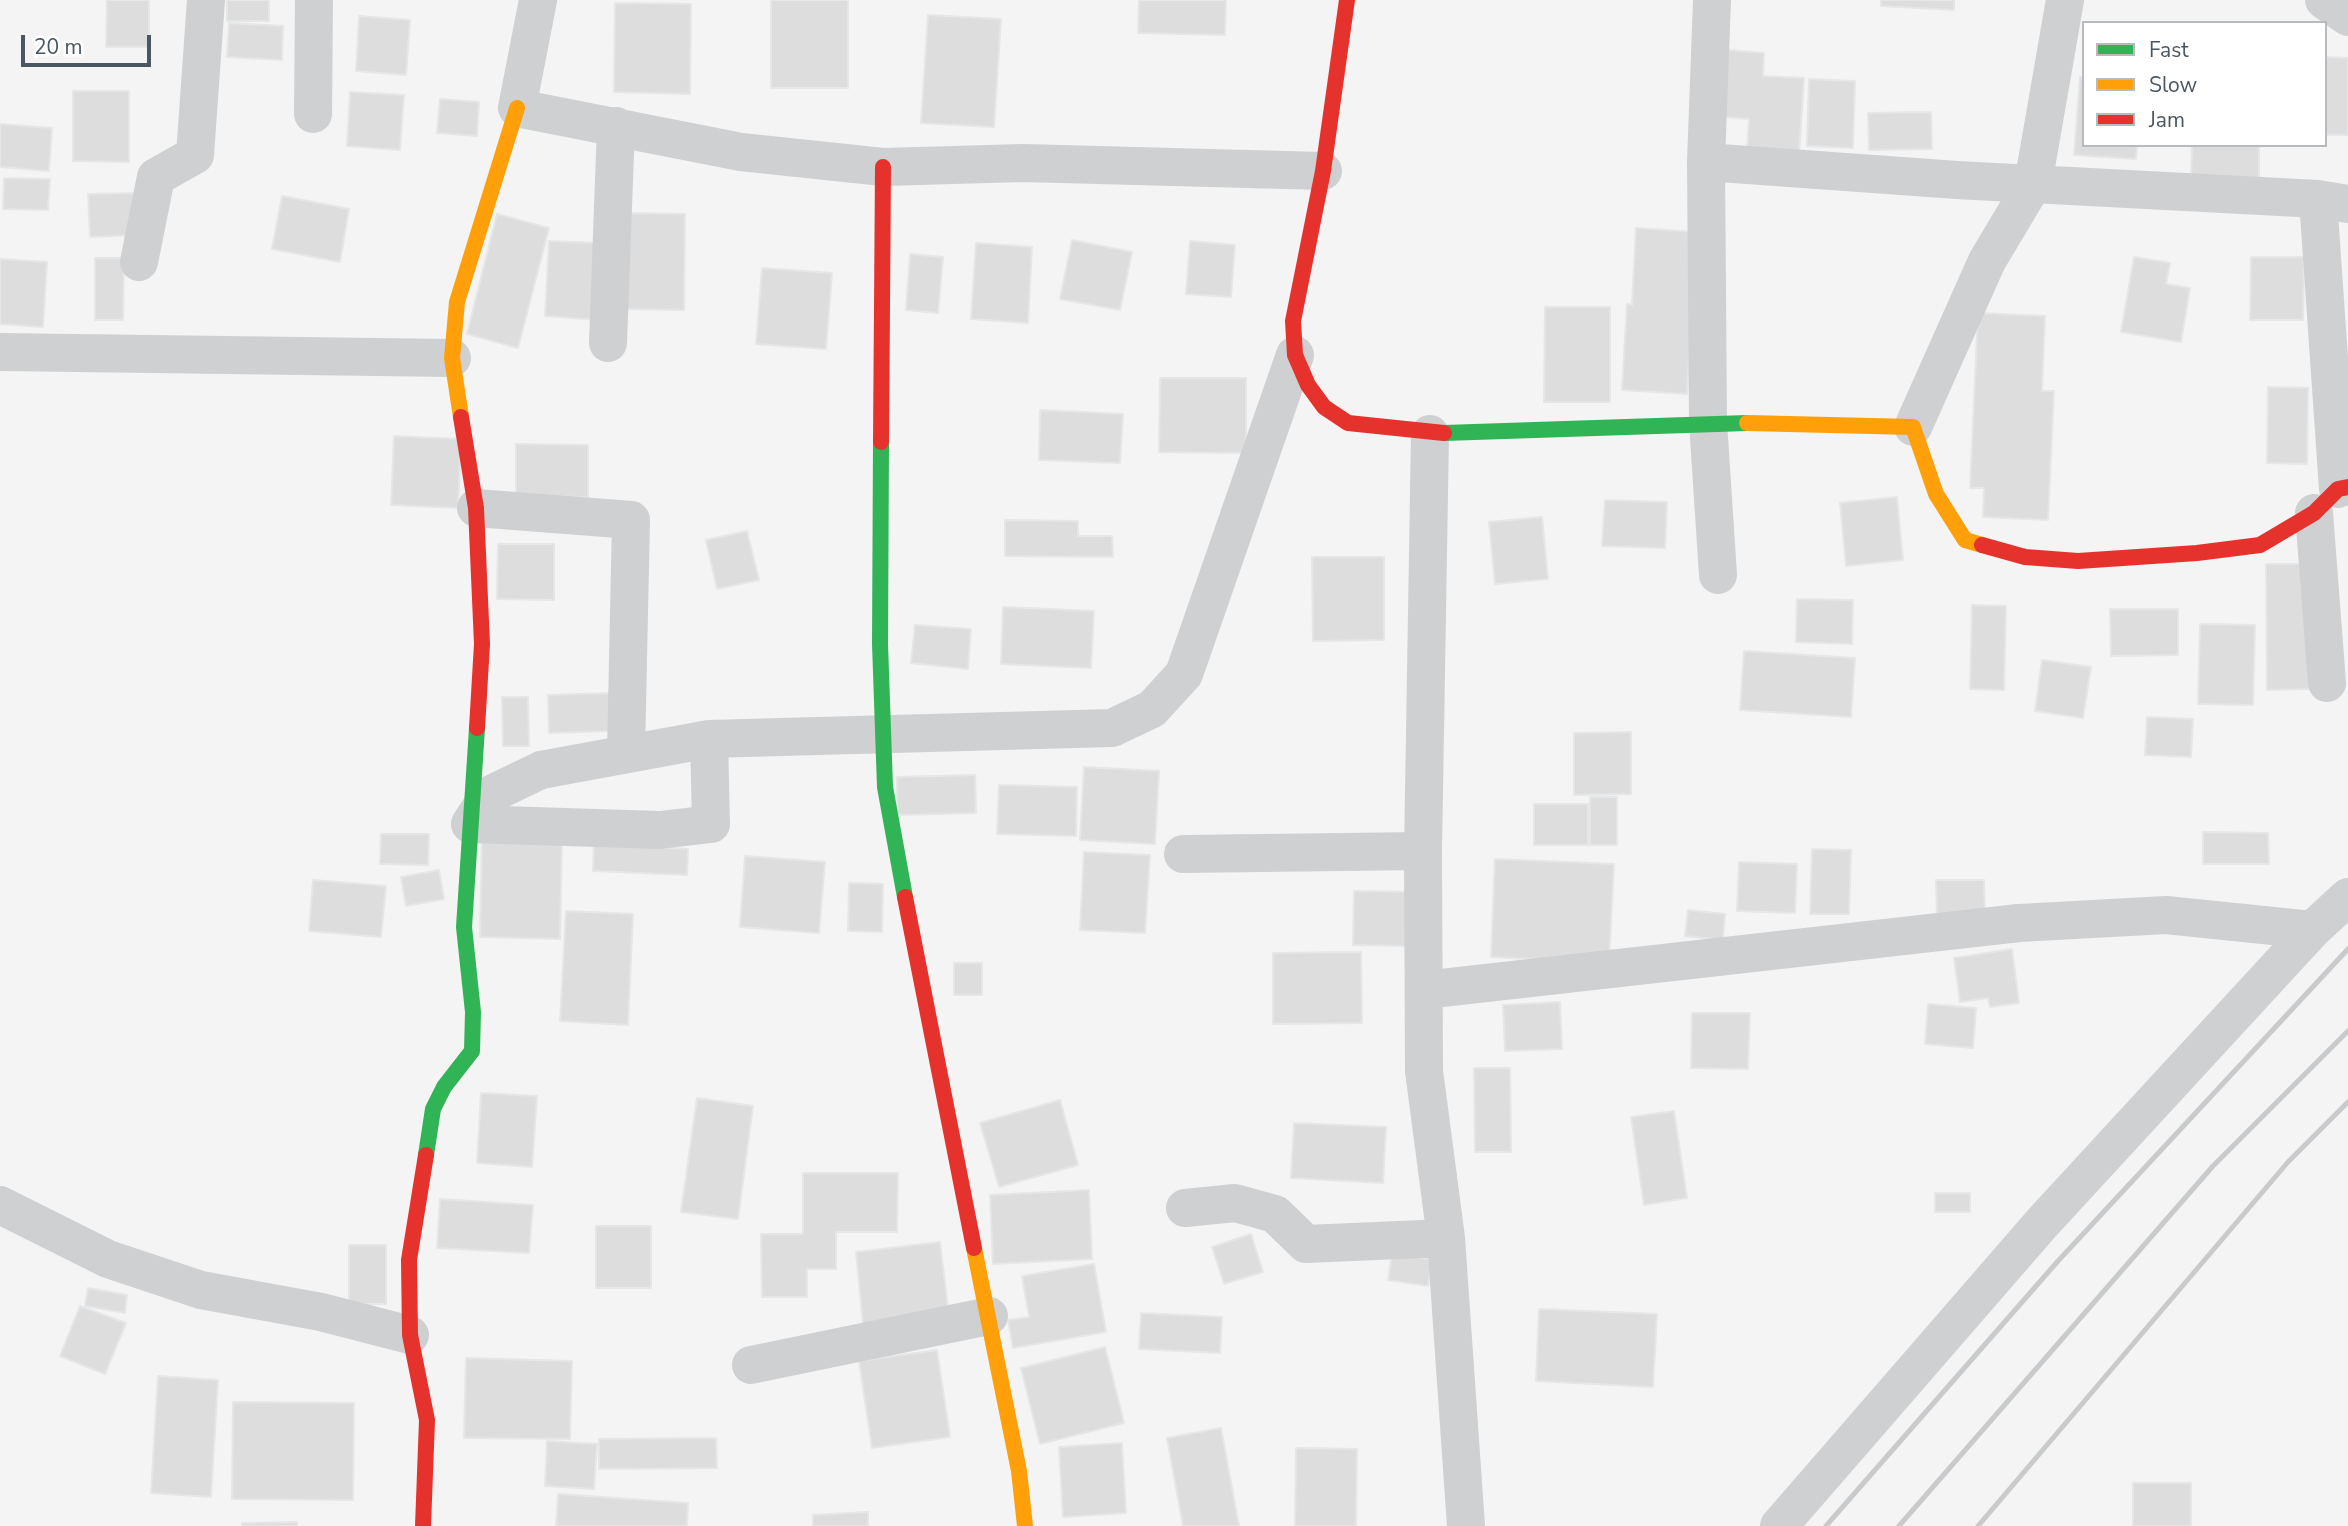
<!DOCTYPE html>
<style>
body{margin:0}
#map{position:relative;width:2348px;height:1526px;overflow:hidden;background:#f4f4f4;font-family:"Nunito Sans",sans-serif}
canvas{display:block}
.legend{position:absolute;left:2082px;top:21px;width:245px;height:126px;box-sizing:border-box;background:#fff;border:2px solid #b7bbc0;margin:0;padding:9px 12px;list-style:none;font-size:21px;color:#4a5661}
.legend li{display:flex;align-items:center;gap:14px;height:35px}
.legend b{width:35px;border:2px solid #b7bbc0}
.scale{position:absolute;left:21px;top:35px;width:130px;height:32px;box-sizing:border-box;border:4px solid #4a5661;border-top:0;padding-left:9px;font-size:21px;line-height:24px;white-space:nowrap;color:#4a5661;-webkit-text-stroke:5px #fff;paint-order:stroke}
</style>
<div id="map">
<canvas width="2348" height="1526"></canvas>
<ul class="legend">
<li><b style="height:9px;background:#30b455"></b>Fast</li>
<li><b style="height:9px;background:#ff9f0a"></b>Slow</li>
<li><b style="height:9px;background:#e5322d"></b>Jam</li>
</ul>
<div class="scale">20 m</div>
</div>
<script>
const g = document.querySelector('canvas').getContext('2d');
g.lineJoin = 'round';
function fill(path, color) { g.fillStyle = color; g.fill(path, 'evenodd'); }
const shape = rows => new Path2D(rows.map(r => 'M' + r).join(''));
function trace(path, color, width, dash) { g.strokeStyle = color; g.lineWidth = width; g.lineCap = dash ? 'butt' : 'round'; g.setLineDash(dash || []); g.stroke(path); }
const building = shape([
 [107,0,149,0,149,47,106,47,107,0],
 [227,0,269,0,269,21,227,21,227,0],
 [771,0,848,0,848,88,771,88,771,0],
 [1139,0,1226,0,1225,35,1138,33,1139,0],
 [1881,0,1954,0,1954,10,1881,6,1881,0],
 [615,3,691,4,690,94,614,92,615,3],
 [928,15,1001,19,994,127,921,123,928,15],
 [359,16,410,20,406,75,356,71,359,16],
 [229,23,283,26,282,60,227,57,229,23],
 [1728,50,1764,53,1763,76,1804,78,1799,155,1747,151,1749,119,1724,117,1728,50],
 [2325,57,2348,58,2348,135,2325,135,2325,57],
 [2080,77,2084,77,2084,145,2137,145,2136,159,2074,155,2080,77],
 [1809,79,1855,81,1853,148,1807,146,1809,79],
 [73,91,129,91,129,162,73,161,73,91],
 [350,92,404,95,400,150,347,146,350,92],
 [440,99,479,102,477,136,437,133,440,99],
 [1931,112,1932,149,1869,150,1868,113,1931,112],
 [0,124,52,128,49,171,0,167,0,124],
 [2192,145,2259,145,2259,179,2191,178,2192,145],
 [4,178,50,179,48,210,3,209,4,178],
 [133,193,134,235,90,237,88,194,133,193],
 [282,196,349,209,340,262,272,249,282,196],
 [625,213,685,214,684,310,624,309,625,213],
 [497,214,549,228,518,348,467,334,497,214],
 [1636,228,1696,232,1687,394,1622,390,1627,304,1632,305,1636,228],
 [1072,240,1132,252,1120,310,1060,299,1072,240],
 [549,241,602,243,598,320,545,316,549,241],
 [1190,241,1235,245,1231,297,1186,294,1190,241],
 [976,243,1032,247,1028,323,971,319,976,243],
 [910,254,943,257,938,313,906,310,910,254],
 [2134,257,2170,263,2166,284,2190,288,2181,342,2121,332,2134,257],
 [2251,257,2304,257,2303,320,2250,320,2251,257],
 [95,258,124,258,123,320,95,320,95,258],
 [0,259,47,262,43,327,0,324,0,259],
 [762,268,832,273,826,349,756,344,762,268],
 [1545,307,1610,307,1610,402,1544,402,1545,307],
 [1978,313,2045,316,2042,391,2054,391,2048,520,1983,517,1984,488,1970,488,1978,313],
 [1160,378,1246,378,1246,453,1159,452,1160,378],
 [2268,387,2308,388,2307,464,2267,463,2268,387],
 [1040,410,1123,414,1120,463,1039,460,1040,410],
 [394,436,461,439,458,508,391,505,394,436],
 [516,444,588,445,588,497,516,496,516,444],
 [1897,497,1903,560,1846,566,1840,503,1897,497],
 [1605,500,1667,502,1665,548,1602,546,1605,500],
 [1542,517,1548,579,1495,584,1489,522,1542,517],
 [1005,520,1078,521,1078,536,1112,536,1113,557,1005,556,1005,520],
 [747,531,759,580,717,589,706,540,747,531],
 [498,544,554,544,554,600,497,599,498,544],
 [1312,557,1384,557,1384,640,1313,641,1312,557],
 [2266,564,2308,564,2309,689,2267,690,2266,564],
 [1797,599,1853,600,1852,644,1796,642,1797,599],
 [1972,605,2006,606,2004,690,1970,689,1972,605],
 [1003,607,1094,611,1091,668,1001,664,1003,607],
 [2110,609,2178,609,2178,655,2111,656,2110,609],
 [2200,624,2255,625,2253,705,2198,704,2200,624],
 [915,625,971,629,968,669,911,663,915,625],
 [1744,651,1855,658,1851,717,1740,710,1744,651],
 [2042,660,2091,667,2083,718,2035,711,2042,660],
 [611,693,612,731,549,733,548,695,611,693],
 [502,697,528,697,529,746,503,746,502,697],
 [2147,717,2193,719,2191,757,2145,755,2147,717],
 [1631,732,1631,794,1574,795,1574,733,1631,732],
 [1084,767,1159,771,1155,844,1080,840,1084,767],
 [975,775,976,813,897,815,897,777,975,775],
 [999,785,1077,787,1076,836,997,834,999,785],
 [1590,797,1617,797,1617,845,1590,845,1590,797],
 [1534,804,1588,804,1588,845,1534,845,1534,804],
 [2203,832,2268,833,2269,864,2203,864,2203,832],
 [381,834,429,834,428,865,380,864,381,834],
 [482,836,562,839,560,939,480,937,482,836],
 [594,844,688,849,687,875,593,871,594,844],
 [1812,849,1851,850,1849,914,1810,914,1812,849],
 [1084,852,1150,855,1145,933,1080,930,1084,852],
 [745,856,825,862,819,933,740,927,745,856],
 [1495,859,1614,864,1609,963,1491,957,1495,859],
 [1739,862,1797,864,1795,913,1737,911,1739,862],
 [439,870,444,899,406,906,401,877,439,870],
 [313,880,386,886,381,937,309,931,313,880],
 [1936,880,1984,880,1985,919,1937,920,1936,880],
 [849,883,883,884,882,932,848,931,849,883],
 [1354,891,1410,892,1409,946,1353,945,1354,891],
 [1688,910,1725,914,1723,940,1685,936,1688,910],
 [566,911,633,914,628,1025,560,1021,566,911],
 [2012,949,2019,1003,1990,1007,1988,998,1960,1002,1954,958,2012,949],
 [1361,952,1362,1023,1273,1024,1273,953,1361,952],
 [954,963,982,963,982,995,954,995,954,963],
 [1560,1002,1562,1049,1505,1051,1503,1005,1560,1002],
 [1928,1004,1976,1008,1973,1048,1925,1044,1928,1004],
 [1692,1013,1750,1013,1748,1069,1691,1068,1692,1013],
 [1474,1068,1510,1068,1511,1152,1475,1152,1474,1068],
 [481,1093,537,1096,532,1167,477,1163,481,1093],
 [697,1098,753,1106,738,1219,681,1212,697,1098],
 [1060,1100,1078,1165,999,1187,980,1123,1060,1100],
 [1674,1111,1687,1198,1644,1205,1631,1117,1674,1111],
 [1294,1123,1386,1127,1383,1183,1291,1178,1294,1123],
 [803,1173,898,1173,897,1232,836,1232,836,1269,807,1269,807,1297,762,1297,761,1234,803,1234,803,1173],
 [1089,1190,1092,1259,993,1264,990,1195,1089,1190],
 [1935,1193,1970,1193,1970,1212,1935,1212,1935,1193],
 [440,1199,533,1205,529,1253,437,1248,440,1199],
 [596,1226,651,1226,651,1288,596,1288,596,1226],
 [1251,1234,1263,1272,1224,1284,1212,1247,1251,1234],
 [940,1242,949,1316,863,1325,856,1252,940,1242],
 [349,1245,386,1245,386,1304,349,1304,349,1245],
 [1392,1254,1432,1259,1428,1286,1388,1280,1392,1254],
 [1094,1264,1106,1332,1013,1348,1008,1320,1029,1317,1022,1276,1094,1264],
 [88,1288,127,1295,125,1313,85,1306,88,1288],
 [80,1306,126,1323,105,1374,60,1356,80,1306],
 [1539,1309,1657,1314,1653,1387,1536,1381,1539,1309],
 [1141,1313,1222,1317,1220,1353,1139,1349,1141,1313],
 [1105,1347,1124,1423,1040,1444,1021,1368,1105,1347],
 [937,1350,950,1437,872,1448,859,1361,937,1350],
 [466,1358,572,1361,570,1439,464,1438,466,1358],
 [158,1376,218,1380,211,1497,151,1493,158,1376],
 [233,1402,354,1403,353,1500,232,1499,233,1402],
 [1221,1428,1239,1526,1183,1526,1167,1438,1221,1428],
 [716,1438,717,1468,599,1469,599,1439,716,1438],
 [547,1441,597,1444,594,1489,545,1486,547,1441],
 [1122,1443,1126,1513,1063,1517,1059,1447,1122,1443],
 [1296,1448,1357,1449,1356,1526,1295,1526,1296,1448],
 [2133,1483,2191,1483,2191,1526,2133,1526,2133,1483],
 [558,1494,688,1503,687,1526,556,1526,558,1494],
 [868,1512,868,1526,813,1526,813,1515,868,1512],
 [297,1522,297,1526,242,1526,242,1523,297,1522]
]);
fill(building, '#ddddde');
trace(building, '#e5e6e7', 2);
trace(shape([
 [538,0,517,108,741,152,883,167,1023,163,1323,171],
 [1712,0,1706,162,1708,422,1718,575],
 [2324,0,2348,17],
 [313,114,314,0],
 [1706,162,1957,180,2318,199,2348,204],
 [2318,199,2338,489],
 [139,262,156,177,195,155,206,0],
 [608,343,616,126],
 [0,352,452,358],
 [1913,427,1987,261,2033,184,2065,0],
 [1430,434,1423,851,1424,1071,1446,1238,1466,1526],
 [476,508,631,520,626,753],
 [2314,513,2327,683],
 [470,824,660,830,711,824,709,739,1112,728,1152,709,1184,674,1295,355],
 [470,824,489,795,541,770,709,739],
 [1183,854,1423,851],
 [1424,990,2019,923,2166,915,2312,930],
 [0,1205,108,1259,201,1290,321,1312,410,1335],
 [1185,1208,1235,1203,1275,1214,1306,1244,1446,1238],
 [751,1365,989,1316],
 [1779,1526,2042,1223,2312,930,2348,897]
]), '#ced0d2', 38);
trace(shape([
 [1444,433,1747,423],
 [881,442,880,644,885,787,905,897],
 [426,1155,433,1109,444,1087,472,1051,473,1012,464,927,477,728]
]), '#30b455', 16);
trace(shape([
 [461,417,452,358,457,302,517,108],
 [1747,423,1913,427,1936,494,1965,540,1982,545],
 [974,1248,1019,1471,1025,1526]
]), '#ff9f0a', 16);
trace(shape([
 [1347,0,1323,171,1293,321,1295,355,1308,385,1324,407,1348,423,1444,433],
 [461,417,476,508,482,644,477,728],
 [881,442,883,167],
 [1982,545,2025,557,2078,561,2197,553,2260,545,2314,513,2338,489,2348,487],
 [905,897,974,1248],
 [423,1526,427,1420,410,1335,409,1260,426,1155]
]), '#e5322d', 16);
trace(shape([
 [1826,1526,2058,1261,2348,949],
 [1899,1526,2213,1166,2348,1031],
 [1978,1526,2288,1162,2348,1102]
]), '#c9cacc', 5);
</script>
